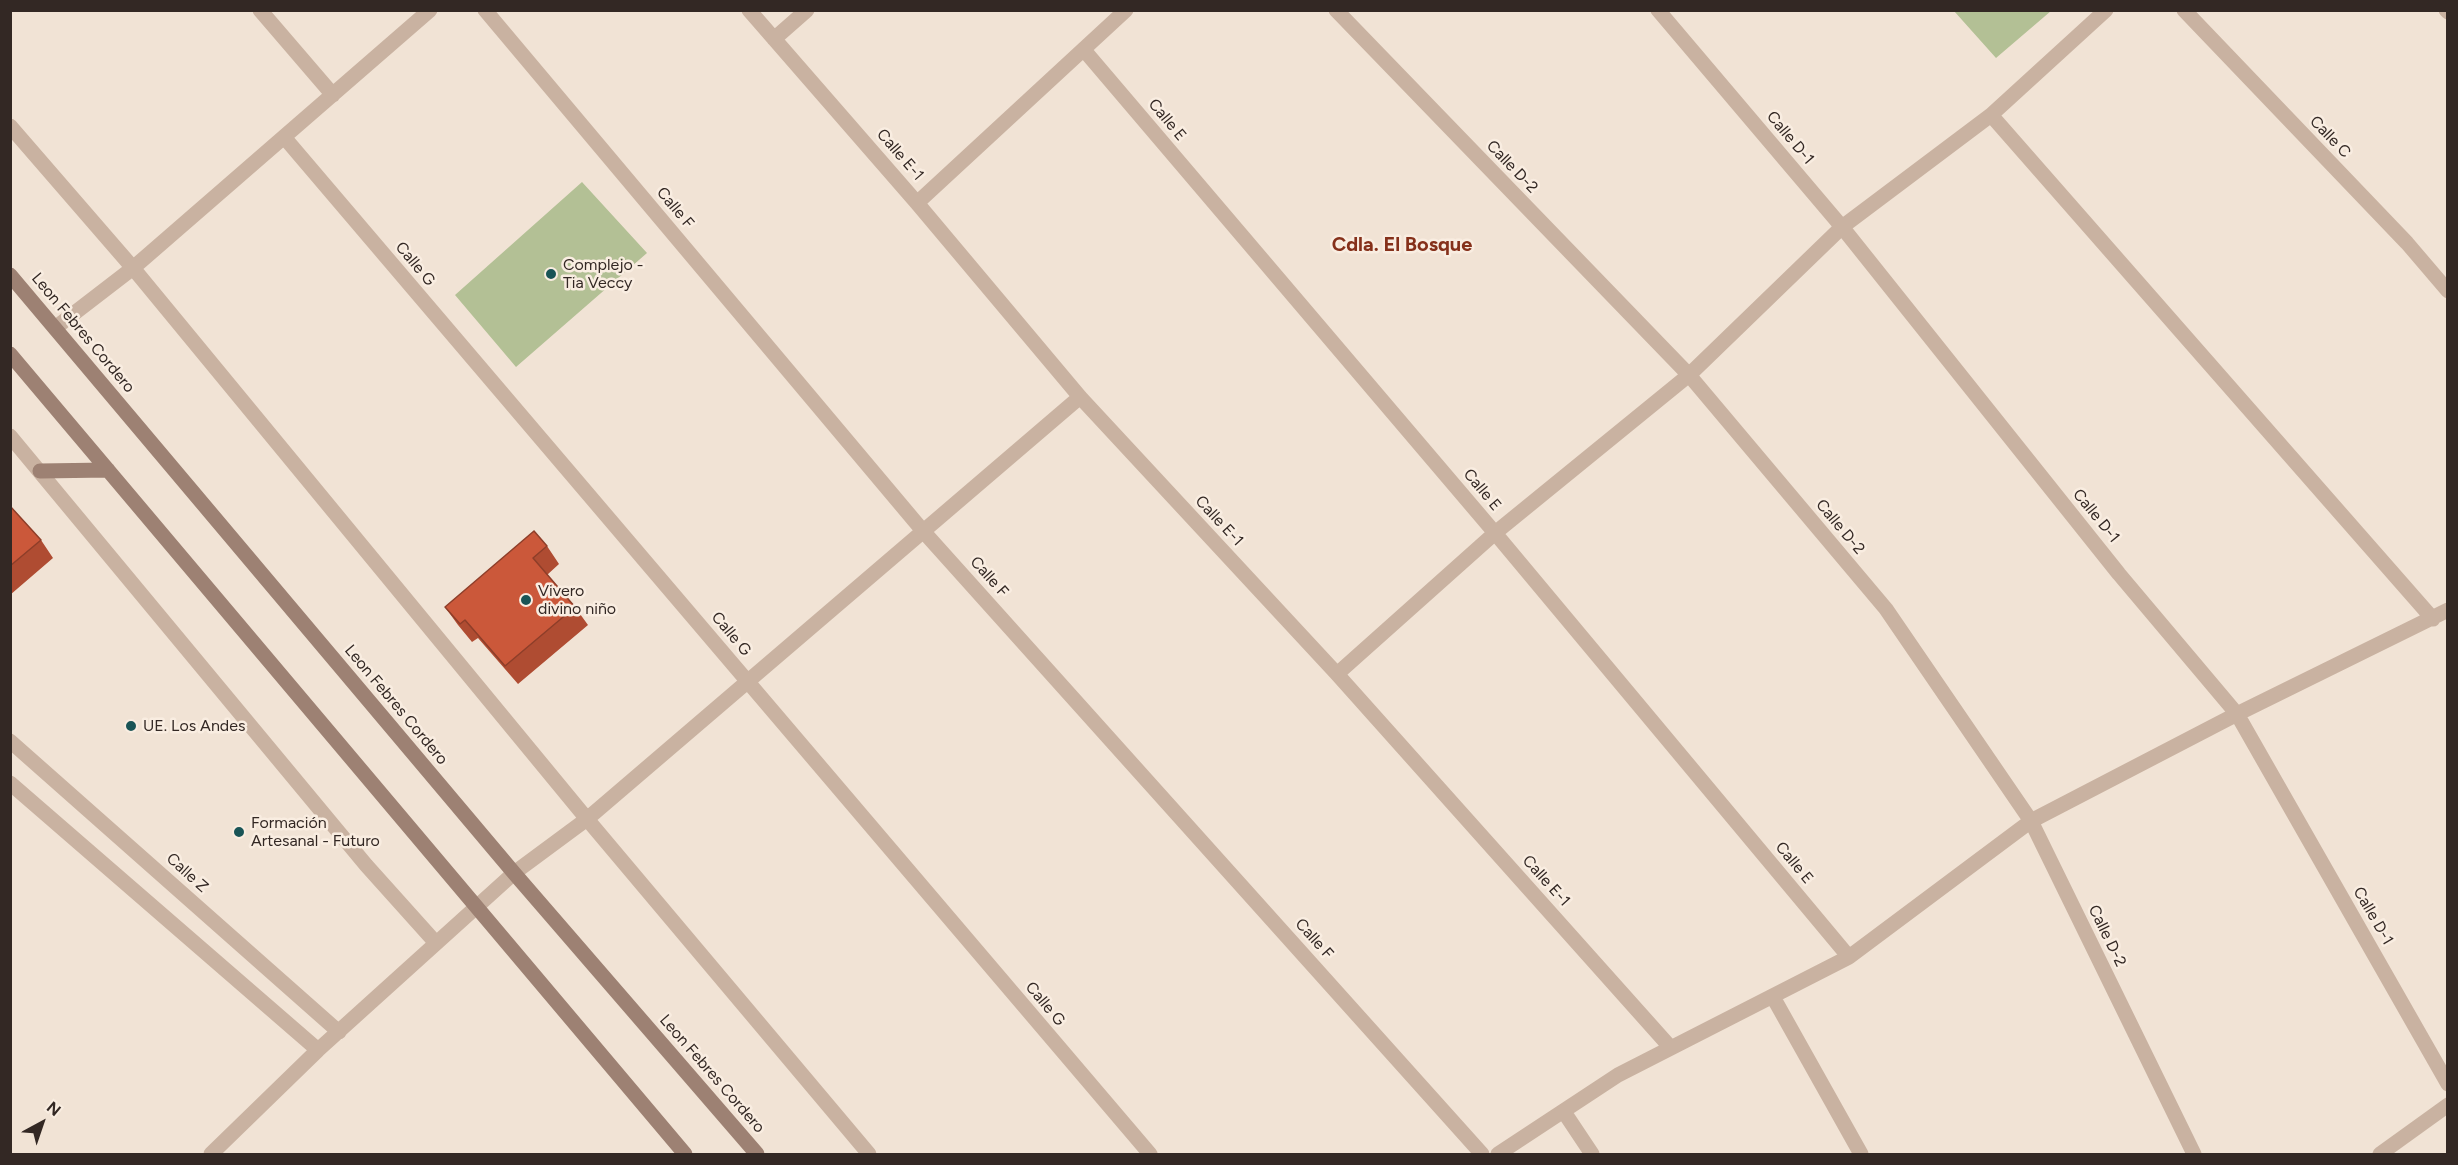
<!DOCTYPE html>
<meta charset="utf-8">
<style>
body{margin:0}
#map{position:relative;width:2458px;height:1165px;overflow:hidden;background:#f1e3d5;font-family:Figtree,sans-serif}
canvas{display:block}
.frame{position:absolute;inset:0;border:12px solid #332824;pointer-events:none}
.north{position:absolute;left:12px;top:1093px;width:60px;height:60px;-webkit-text-stroke:4px #f9ede1;paint-order:stroke;rotate:40deg;font-size:16px;font-weight:700;line-height:24px;text-align:center;color:#332824}
.north::after{content:'';display:block;margin:auto;width:21px;height:27px;background:#332824;clip-path:polygon(50% 0,100% 100%,50% 72%,0 100%)}
</style>
<div id="map">
<canvas width="2458" height="1165"></canvas>
<div class="frame"></div>
<div class="north">N</div>
</div>
<script>
const g = document.querySelector('canvas').getContext('2d');
g.lineJoin = 'round';
function fill(path, color) { g.fillStyle = color; g.fill(path, 'evenodd'); }
const shape = rows => new Path2D(rows.map(r => 'M' + r).join(''));
function trace(path, color, width, dash) { g.strokeStyle = color; g.lineWidth = width; g.lineCap = dash ? 'butt' : 'round'; g.setLineDash(dash || []); g.stroke(path); }
function label(font, color, halo, rows, align = 'center') {
  g.font = font + ' Figtree,sans-serif'; g.lineWidth = 5; g.setLineDash([]); g.textBaseline = 'middle'; g.strokeStyle = halo; g.fillStyle = color; for (const [text, x, y, turn = 0] of rows) {
    g.save(); g.translate(x, y); g.rotate((+turn || 0) * Math.PI / 180); g.textAlign = isNaN(turn) ? turn : align; if (halo) g.strokeText(text, 0, 0); g.fillText(text, 0, 0); g.restore();
  }
}
fill(shape([
 [1954,11,2051,11,1996,58],
 [582,182,647,253,516,367,455,295]
]), '#b3c095');
trace(shape([
 [260,10,333,95],
 [485,10,923,531,1482,1154],
 [749,10,917,203,1080,397,1337,674,1671,1048],
 [1336,10,1689,375,1886,609,2031,821,2194,1154],
 [1658,10,1842,227,2119,574,2237,714,2448,1084],
 [2184,10,2407,243,2448,291],
 [2446,10,2448,12],
 [774,39,807,10],
 [1084,50,1495,533,1849,957],
 [1991,115,2433,619],
 [10,126,133,268,587,819,869,1154],
 [284,137,1150,1154],
 [917,203,1126,10],
 [55,328,133,268,430,10],
 [10,436,366,865,436,943],
 [1337,674,1495,533,1689,375,1842,227,1991,115,2106,10],
 [10,741,339,1032],
 [10,783,318,1050],
 [1773,997,1861,1154],
 [1564,1112,1592,1154],
 [211,1154,318,1050,514,873,587,819,1080,397],
 [1498,1154,1618,1075,1849,957,2031,821,2237,714,2448,610],
 [2380,1154,2448,1105]
]), '#c9b2a1', 15);
trace(shape([
 [10,275,514,873,757,1154],
 [10,354,685,1154],
 [40,471,108,470]
]), '#9d8173', 15);
fill(shape([
 [10,506,41,540,53,558,10,595],
 [547,546,559,564,547,575,575,607,588,625,518,684,478,638,472,642,458,625,445,607]
]), '#af4c32');
const building = shape([
 [10,506,41,540,10,566,10,506],
 [534,531,547,546,533,558,575,607,505,666,465,620,460,624,445,607,534,531]
]);
fill(building, '#cb583a');
trace(building, '#8e3e29', 1.5);
for (const [x, y, r, color] of [
 [551,274,6,"#195456"],
 [526,600,6,"#195456"],
 [131,726,6,"#195456"],
 [239,832,6,"#195456"]
]) { const dot = new Path2D(); dot.arc(x, y, r, 0, 2 * Math.PI); g.fillStyle = color; g.fill(dot); trace(dot, '#f9ede1', 2); }
label('16px', '#332824', '#f9ede1', [
 ["Calle E",1167,120,50],
 ["Calle C",2330,137,46],
 ["Calle D-1",1790,138,50],
 ["Calle E-1",900,155,49],
 ["Calle D-2",1512,167,46],
 ["Calle F",675,208,50],
 ["Calle G",415,264,50],
 ["Leon Febres Cordero",83,333,50],
 ["Calle E",1482,490,50],
 ["Calle D-1",2096,516,51],
 ["Calle E-1",1219,521,47],
 ["Calle D-2",1840,527,50],
 ["Calle F",989,577,48],
 ["Calle G",731,634,50],
 ["Leon Febres Cordero",396,705,50],
 ["Calle E",1794,863,50],
 ["Calle Z",187,873,42],
 ["Calle E-1",1546,881,48],
 ["Calle D-1",2373,916,60],
 ["Calle D-2",2107,936,64],
 ["Calle F",1314,939,48],
 ["Calle G",1045,1004,50],
 ["Leon Febres Cordero",712,1074,49]
]);
label('16px', '#332824', '#f9ede1', [
 ["Complejo -",563,265],
 ["Tia Veccy",563,283],
 ["Vivero",538,591],
 ["divino niño",538,609],
 ["UE. Los Andes",143,726],
 ["Formación",251,823],
 ["Artesanal - Futuro",251,841]
], 'left');
label('bold 20px', '#85301a', '#f9ede1', [
 ["Cdla. El Bosque",1402,245]
]);
</script>
